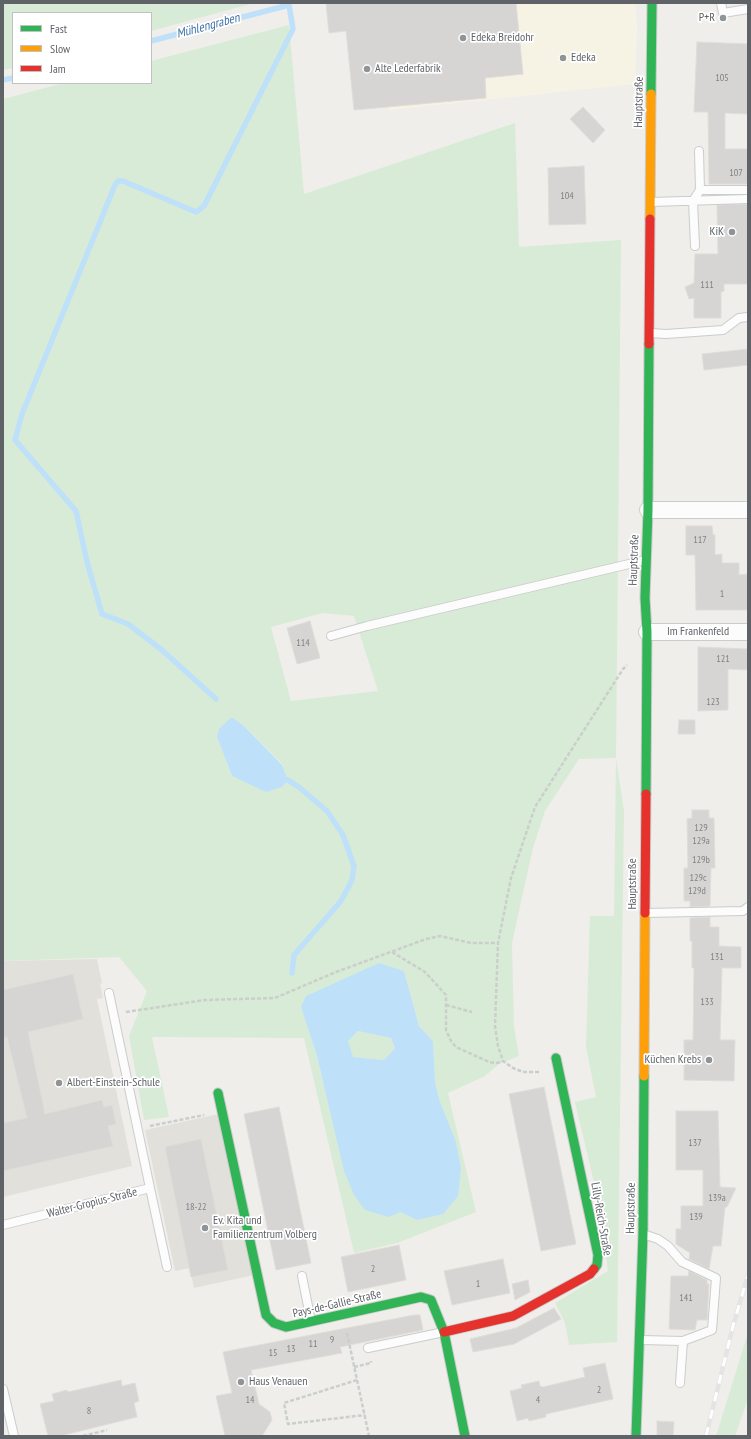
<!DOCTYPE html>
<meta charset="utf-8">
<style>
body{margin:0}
#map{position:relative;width:751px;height:1439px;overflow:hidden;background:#efeeea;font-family:"PT Sans Narrow",sans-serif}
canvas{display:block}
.frame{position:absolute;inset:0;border:4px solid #5f6368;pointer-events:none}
.legend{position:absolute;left:12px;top:12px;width:140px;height:72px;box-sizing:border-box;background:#fff;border:1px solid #bfc1c3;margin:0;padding:5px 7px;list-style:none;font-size:12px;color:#5f6368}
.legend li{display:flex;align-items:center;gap:8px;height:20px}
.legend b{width:20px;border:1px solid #bfc1c3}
</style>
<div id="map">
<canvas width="751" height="1439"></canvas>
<div class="frame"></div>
<ul class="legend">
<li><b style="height:5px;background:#30b455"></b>Fast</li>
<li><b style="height:5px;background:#ff9f0a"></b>Slow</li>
<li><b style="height:5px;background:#e5322d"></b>Jam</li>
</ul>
</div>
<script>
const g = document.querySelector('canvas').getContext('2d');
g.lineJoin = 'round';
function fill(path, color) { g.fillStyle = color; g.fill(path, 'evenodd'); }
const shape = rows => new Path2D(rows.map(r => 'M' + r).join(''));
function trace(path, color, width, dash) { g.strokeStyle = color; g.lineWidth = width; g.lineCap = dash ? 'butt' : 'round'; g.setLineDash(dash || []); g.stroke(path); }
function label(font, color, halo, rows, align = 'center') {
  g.font = font + ' "PT Sans Narrow",sans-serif'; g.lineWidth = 3.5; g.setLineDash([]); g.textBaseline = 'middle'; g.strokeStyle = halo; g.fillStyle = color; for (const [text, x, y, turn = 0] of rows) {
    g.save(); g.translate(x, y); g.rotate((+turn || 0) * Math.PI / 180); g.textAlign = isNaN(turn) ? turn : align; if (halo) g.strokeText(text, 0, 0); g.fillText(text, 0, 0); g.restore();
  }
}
fill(shape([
 [378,3,635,3,637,27,635,84,389,110]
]), '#f7f3e4');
fill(shape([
 [97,959,102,983,100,984,103,998,97,999,132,1166,3,1197,3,961],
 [219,1114,254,1275,194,1288,190,1268,175,1271,145,1130]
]), '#e2e0da');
fill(shape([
 [3,3,254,3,151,31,151,13,13,13,13,68,3,70],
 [289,25,304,194,515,123,519,247,621,240,616,758,624,811,617,1342,569,1345,565,1323,555,1303,608,1271,600,1208,575,1102,596,1097,586,1047,590,916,614,916,616,758,579,759,545,811,533,848,512,943,514,1027,519,1056,499,1064,485,1076,448,1093,476,1212,397,1243,354,1253,304,1038,152,1037,169,1117,144,1120,129,1036,147,991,119,957,3,961,3,99,64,83,151,83,151,61],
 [323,613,354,616,378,691,291,701,271,627],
 [232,717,244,726,282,764,288,780,232,776,217,737],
 [404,971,419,1026,433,1041,435,1082,440,1102,417,1220,400,1212,337,1138,317,1056,301,1007],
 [358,1031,391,1038,395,1048,384,1060,352,1057,348,1041],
 [748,1333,748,1399,735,1436,716,1436]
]), '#d8ebd6');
fill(shape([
 [232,717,244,726,282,765,288,780,282,787,266,792,232,776,217,737,219,729],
 [379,963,404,971,419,1026,433,1041,435,1082,440,1102,456,1142,461,1168,458,1196,443,1214,417,1220,400,1212,389,1217,365,1210,354,1195,344,1171,317,1056,301,1007,306,996],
 [358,1031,391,1038,395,1048,384,1060,353,1057,348,1041]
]), '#bfe0f9');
trace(shape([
 [151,41,289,5,293,29,204,206,196,212,123,181,118,181,115,185,22,414,15,440,76,511,87,562,102,614,128,624,162,650,216,699],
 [3,80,13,78],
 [288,780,300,788,327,811,343,835,354,866,352,880,341,901,294,955,292,973]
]), '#bfe0f9', 5.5);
const building = shape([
 [326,3,516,3,523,74,485,78,486,98,354,110,346,31,329,33,326,3],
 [697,42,748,44,748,114,725,113,725,149,748,149,748,184,709,184,708,112,694,112,697,42],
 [583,107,605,130,593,143,570,119,583,107],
 [584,166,586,224,549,225,548,168,584,166],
 [748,204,748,284,724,284,724,291,721,292,721,318,694,318,694,298,689,299,685,287,694,283,695,254,718,254,717,205,748,204],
 [748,349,748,365,704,370,702,354,748,349],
 [686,526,712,526,713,535,715,535,715,555,722,554,722,563,739,563,739,575,748,574,748,610,696,610,695,555,686,555,686,526],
 [310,621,320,658,297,664,287,628,310,621],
 [698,647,748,649,748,670,728,669,728,710,698,711,698,647],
 [679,720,695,720,695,734,678,734,679,720],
 [692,810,709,810,709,818,714,818,715,868,711,868,710,906,690,907,690,901,684,901,684,868,688,868,687,819,692,818,692,810],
 [710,917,710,927,719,927,719,946,741,947,741,968,722,968,720,1040,735,1040,734,1081,684,1080,684,1040,693,1040,694,968,692,968,692,941,690,941,690,918,710,917],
 [73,974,83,1019,28,1032,45,1114,102,1100,104,1107,112,1105,116,1124,108,1126,113,1146,3,1171,3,1123,27,1118,7,1037,3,1038,3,990,73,974],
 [544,1087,576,1244,541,1251,509,1094,544,1087],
 [279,1107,311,1263,276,1270,244,1114,279,1107],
 [676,1111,718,1111,720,1187,736,1188,727,1207,725,1207,721,1246,713,1246,709,1269,689,1259,690,1253,676,1244,676,1229,681,1229,681,1206,703,1206,703,1170,676,1170,676,1111],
 [201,1139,228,1270,191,1277,165,1147,201,1139],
 [399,1245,406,1280,348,1292,341,1257,399,1245],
 [503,1259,510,1293,452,1305,444,1271,503,1259],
 [689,1271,707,1280,707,1284,709,1284,707,1320,697,1320,695,1330,669,1329,671,1276,688,1276,689,1271],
 [528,1280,530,1292,515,1300,512,1284,528,1280],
 [554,1308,561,1319,514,1344,473,1352,470,1339,516,1328,554,1308],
 [414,1315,420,1315,423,1330,340,1347,342,1353,251,1370,259,1404,270,1412,272,1420,262,1436,225,1436,216,1396,232,1393,223,1352,414,1315],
 [605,1363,613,1399,546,1414,546,1417,529,1421,528,1418,517,1421,510,1391,522,1388,521,1385,539,1381,540,1386,543,1387,585,1377,583,1368,605,1363],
 [121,1380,122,1386,135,1383,139,1401,134,1403,137,1417,60,1436,48,1436,40,1404,54,1401,52,1394,67,1390,68,1392,121,1380],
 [657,1421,674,1422,673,1436,657,1436,657,1421]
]);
fill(building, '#d6d5d3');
trace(building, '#deddd9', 1);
const lane = shape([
 [721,3,723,13,748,9],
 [699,151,700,190],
 [651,202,748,199],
 [695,246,693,201,700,190,748,190],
 [651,333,666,334,723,330,739,318,748,317],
 [331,636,367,626,646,560],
 [646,913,743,911,748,907],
 [150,1188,167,1267],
 [3,1225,150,1188,109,993],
 [302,1276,311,1321],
 [641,1340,683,1341,712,1330,716,1278,682,1262,668,1246,658,1239,643,1234],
 [368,1348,444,1332],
 [680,1383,683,1341],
 [3,1389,14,1436]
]);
const street = shape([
 [648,510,748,510],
 [647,632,748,632]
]);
const fast = shape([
 [651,94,652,3],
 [646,794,647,632,645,598,648,510,649,344],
 [556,1058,598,1255,597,1265,594,1269],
 [218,1093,266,1315,274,1323,286,1327,421,1297,431,1300,444,1332,465,1436],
 [636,1436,643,1233,644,1076]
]);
const slow = shape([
 [650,219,651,94],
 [644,1076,645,913]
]);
const jam = shape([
 [649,344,650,219],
 [645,913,646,794],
 [444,1332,513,1316,590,1274,594,1269]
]);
trace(lane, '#cbcccc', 10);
trace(street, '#cbcccc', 18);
trace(fast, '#cacacb', 11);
trace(slow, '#cacacb', 11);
trace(jam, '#cacacb', 11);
trace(shape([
 [392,952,425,972,446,995,446,1030,451,1041,456,1047,489,1062,497,1063,503,1061],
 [446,1005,472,1012],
 [126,1012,205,1000,275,998,336,972,426,939,440,936,471,943,498,943],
 [539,1072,523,1072,513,1068,503,1061,498,1046,495,1026,498,943,511,878,535,807,623,669,627,665],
 [150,1126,204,1115],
 [347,1333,369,1436],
 [354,1367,371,1363,371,1361],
 [357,1380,284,1403,288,1424,365,1415],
 [83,1436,107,1430]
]), '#cacfcc', 2.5, [4, 2]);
trace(lane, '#fdfcfc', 8);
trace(street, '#fdfcfc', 16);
trace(fast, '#30b455', 9);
trace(slow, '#ff9f0a', 9);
trace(jam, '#e5322d', 9);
const rail = shape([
 [706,1436,733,1326,748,1275]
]);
trace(rail, '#e4e4e4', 4.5);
trace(rail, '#fff', 3, [9]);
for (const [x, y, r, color] of [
 [723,18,4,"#919496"],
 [463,38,4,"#919496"],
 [563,58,4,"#919496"],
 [367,69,4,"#919496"],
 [732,232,4,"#919496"],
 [709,1060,4,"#919496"],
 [59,1083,4,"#919496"],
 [205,1228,4,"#919496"],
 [241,1382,4,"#919496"]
]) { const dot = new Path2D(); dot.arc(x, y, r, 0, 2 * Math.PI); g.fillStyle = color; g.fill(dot); trace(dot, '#fff', 1.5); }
label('10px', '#7e8184', null, [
 ["105",722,78],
 ["107",736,173],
 ["104",567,196],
 ["111",707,285],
 ["117",700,540],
 ["1",722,594],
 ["114",303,643],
 ["121",723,659],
 ["123",713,702],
 ["129",701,828],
 ["129a",701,841],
 ["129b",701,860],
 ["129c",698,878],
 ["129d",697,891],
 ["131",717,957],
 ["133",707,1002],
 ["137",695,1143],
 ["139a",717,1198],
 ["18-22",196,1207],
 ["139",696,1217],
 ["2",373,1269],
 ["1",478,1284],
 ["141",686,1298],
 ["9",332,1340],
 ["11",313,1344],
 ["13",291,1349],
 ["15",273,1353],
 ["2",599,1390],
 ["14",250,1400],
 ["4",538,1400],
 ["8",89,1411]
]);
label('12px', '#5f6368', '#fff', [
 ["P+R",715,18,"right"],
 ["Edeka Breidohr",471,38],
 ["Edeka",571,58],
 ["Alte Lederfabrik",375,69],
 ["KiK",724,232,"right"],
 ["Küchen Krebs",701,1060,"right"],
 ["Albert-Einstein-Schule",67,1083],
 ["Ev. Kita und",213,1221],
 ["Familienzentrum Volberg",213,1235],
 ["Haus Venauen",249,1382]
], 'left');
label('12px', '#5f6368', '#fff', [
 ["Hauptstraße",639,102,-89],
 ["Hauptstraße",634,560,-88],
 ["Im Frankenfeld",698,632],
 ["Hauptstraße",633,884,-90],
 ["Walter-Gropius-Straße",92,1203,-14],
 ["Hauptstraße",631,1208,-89],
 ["Lilly-Reich-Straße",601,1219,80],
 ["Pays-de-Gallie-Straße",337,1304,-13]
]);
label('italic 13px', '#4174aa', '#fff', [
 ["Mühlengraben",208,26,-15]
]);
</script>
